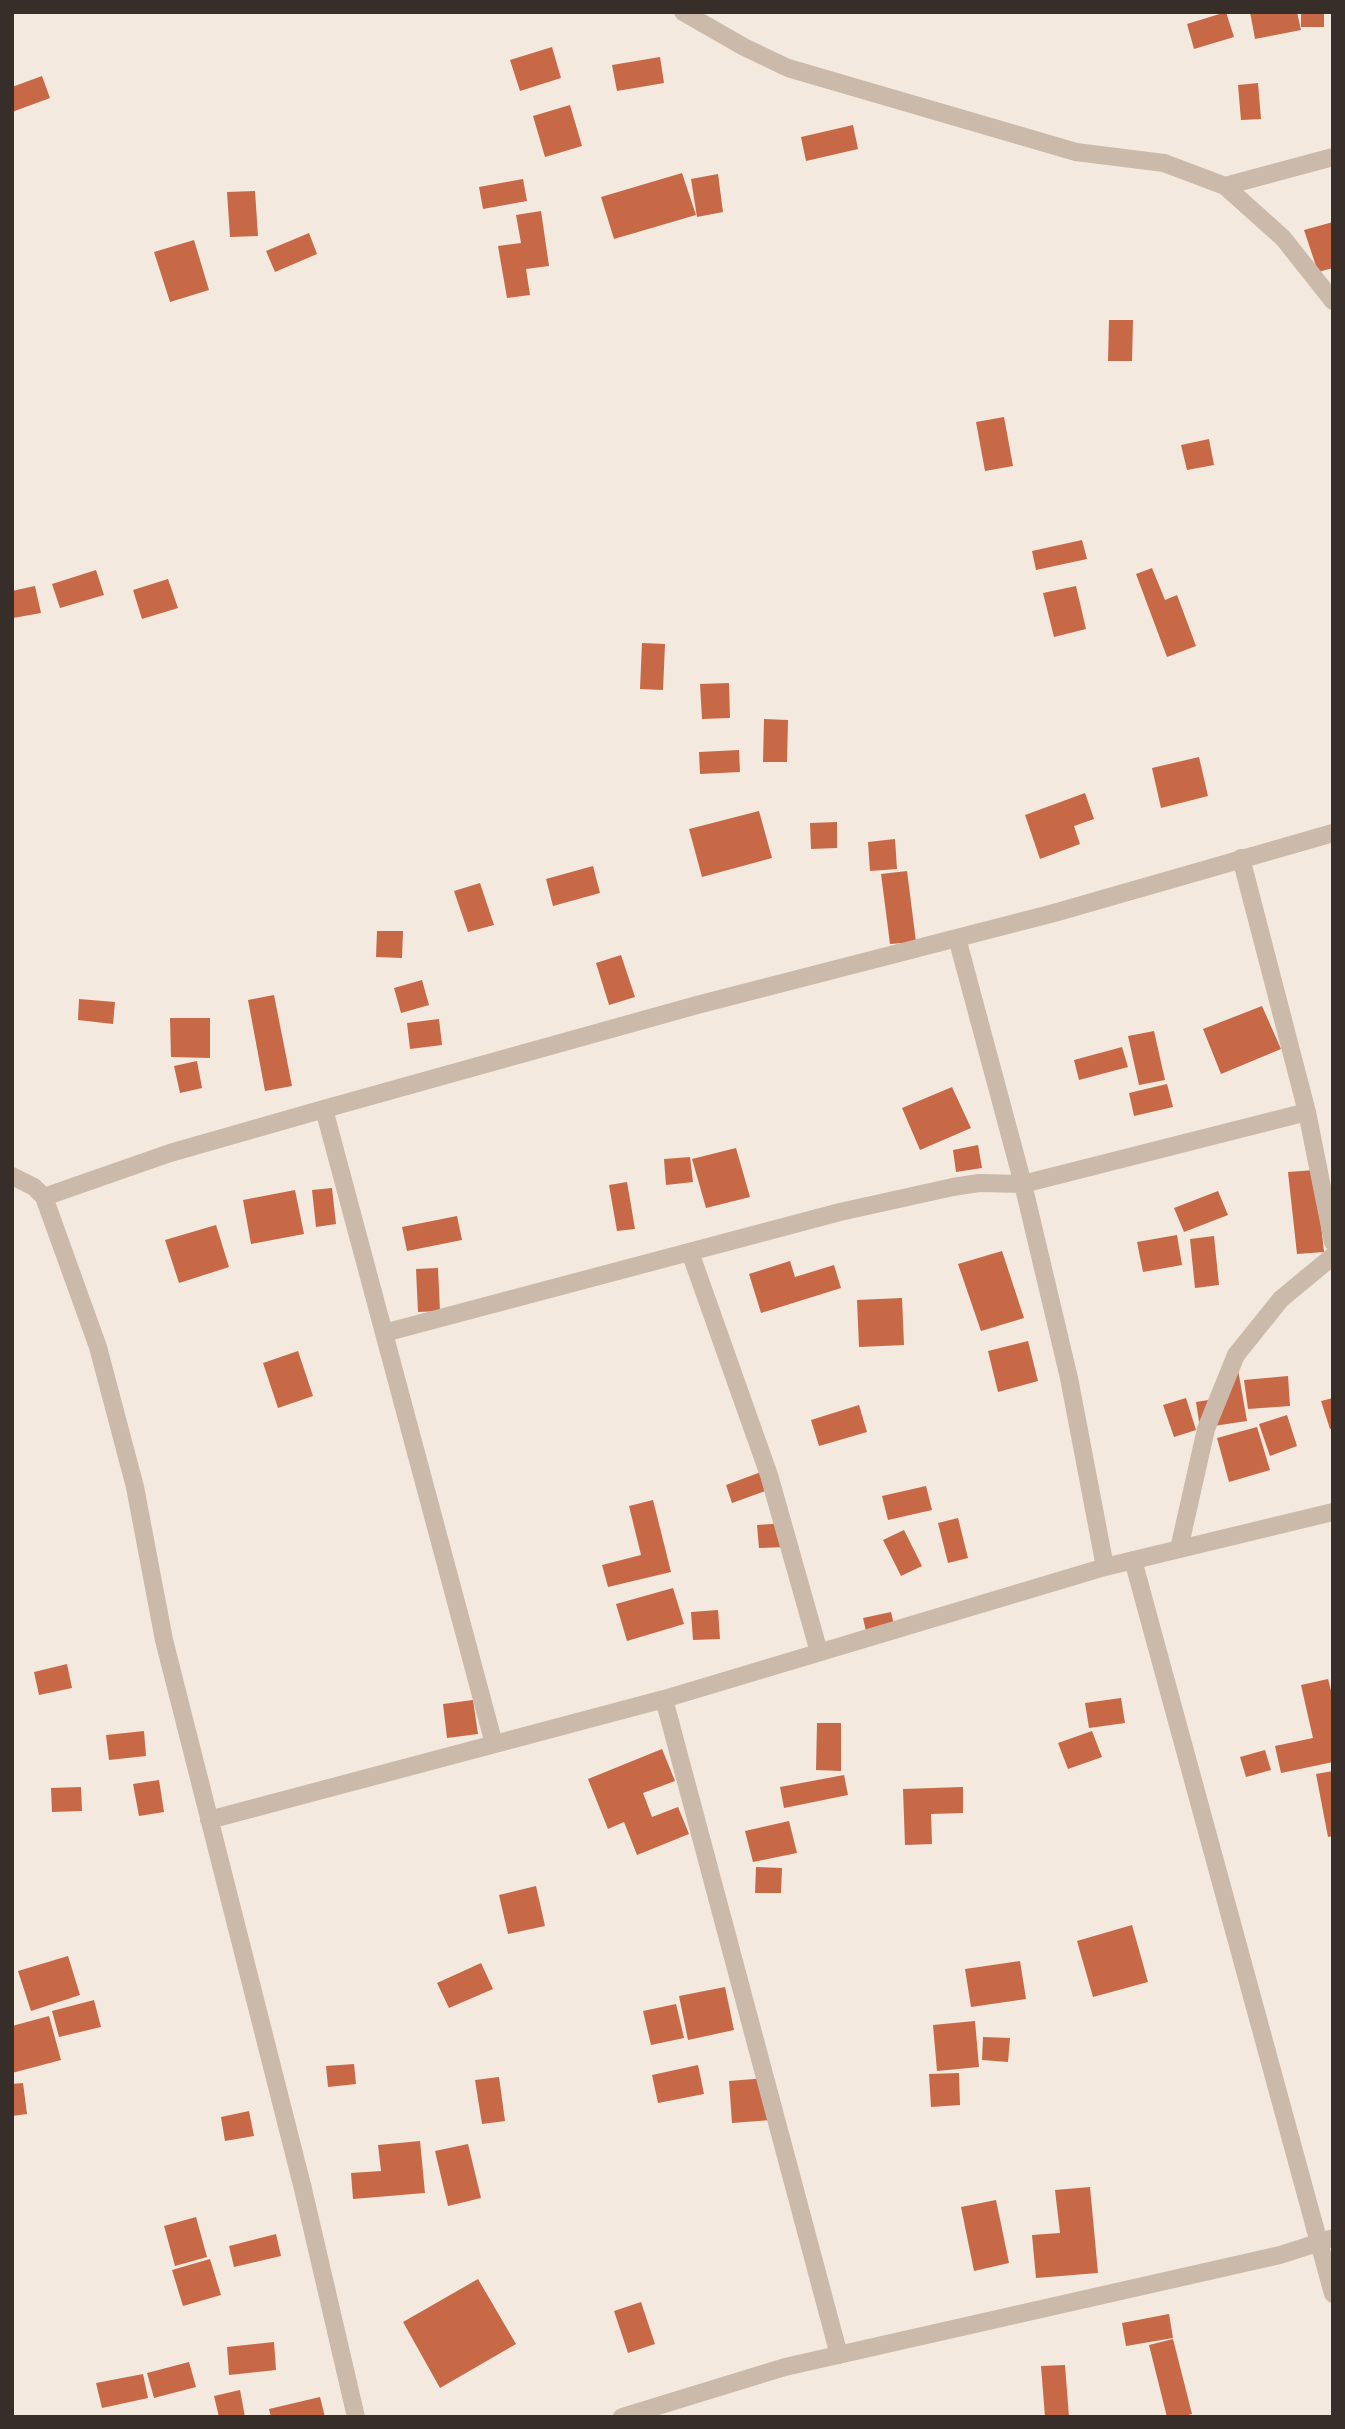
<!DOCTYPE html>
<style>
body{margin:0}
#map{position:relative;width:1345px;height:2429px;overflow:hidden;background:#f3e9de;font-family:Overpass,sans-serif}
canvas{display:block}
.frame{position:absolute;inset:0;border:14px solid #382e29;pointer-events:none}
</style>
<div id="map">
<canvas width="1345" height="2429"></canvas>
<div class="frame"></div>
</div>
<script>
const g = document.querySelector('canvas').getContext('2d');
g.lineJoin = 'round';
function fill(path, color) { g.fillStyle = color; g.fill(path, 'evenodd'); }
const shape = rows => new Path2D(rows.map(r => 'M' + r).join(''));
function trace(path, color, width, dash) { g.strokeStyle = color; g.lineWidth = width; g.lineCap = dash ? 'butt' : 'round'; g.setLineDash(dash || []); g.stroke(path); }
fill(shape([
 [1226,12,1234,37,1194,49,1187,24],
 [1250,12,1297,12,1301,30,1255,39],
 [1301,12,1324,12,1324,27,1301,27],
 [552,47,561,78,520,91,510,60],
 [660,57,664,83,617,91,612,65],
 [42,76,50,98,12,112,12,87],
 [1258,83,1261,119,1241,120,1238,85],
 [570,105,582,146,545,157,533,116],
 [853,125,858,149,806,161,801,137],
 [682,173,696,215,614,239,601,197],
 [718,174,723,212,697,217,691,179],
 [523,179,527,201,483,209,479,187],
 [255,191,258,236,230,237,227,192],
 [541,211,549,266,526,269,530,295,507,298,498,246,521,243,516,215],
 [1333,222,1333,268,1318,272,1304,230],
 [309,233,317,254,275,272,266,251],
 [194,240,209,290,170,302,154,252],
 [1109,320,1133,320,1132,361,1108,361],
 [1004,417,1013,466,985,471,976,422],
 [1209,439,1214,465,1187,470,1181,445],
 [1082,540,1087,559,1036,570,1032,551],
 [1152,568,1165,600,1177,595,1196,646,1167,657,1136,574],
 [96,570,104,595,60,608,52,584],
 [168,579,178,608,142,619,133,590],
 [35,586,41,613,13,618,12,591],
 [1076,586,1086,629,1054,637,1043,593],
 [642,643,665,644,663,690,640,689],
 [729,683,730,718,702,719,700,684],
 [764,719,788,720,787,762,763,762],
 [739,750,740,772,700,774,699,752],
 [1199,757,1208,796,1161,808,1152,768],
 [1085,793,1094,819,1074,826,1080,844,1040,859,1025,815],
 [759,811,772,858,702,877,689,829],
 [837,822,837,848,811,849,810,823],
 [895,839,897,869,870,871,868,842],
 [593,866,600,893,553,906,546,879],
 [907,871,916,942,890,944,881,874],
 [480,883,494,925,468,932,454,891],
 [377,931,403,931,402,958,376,957],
 [621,955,635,997,609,1005,596,963],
 [422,980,429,1005,401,1013,394,988],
 [274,995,292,1086,265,1091,248,1000],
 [79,999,115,1002,113,1024,78,1020],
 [1262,1006,1281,1049,1221,1074,1203,1029],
 [170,1018,210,1018,210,1058,171,1057],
 [439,1019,442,1045,410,1049,407,1023],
 [1154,1031,1165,1080,1139,1085,1128,1036],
 [1122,1047,1128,1067,1079,1080,1074,1060],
 [197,1061,202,1088,180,1093,174,1066],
 [1167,1084,1173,1107,1134,1116,1129,1093],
 [952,1087,971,1128,920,1150,902,1108],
 [978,1145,982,1168,956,1172,953,1150],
 [736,1148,750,1197,706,1208,692,1159],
 [690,1157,693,1182,666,1185,664,1159],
 [1315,1170,1324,1252,1297,1254,1288,1172],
 [627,1182,635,1229,617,1231,609,1185],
 [332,1188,336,1224,316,1227,312,1190],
 [295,1190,304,1234,251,1244,243,1200],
 [1218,1191,1228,1215,1184,1232,1174,1208],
 [457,1216,462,1240,407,1251,402,1227],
 [216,1225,229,1267,179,1283,165,1240],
 [1177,1235,1182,1265,1143,1272,1137,1242],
 [1214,1236,1219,1285,1195,1288,1190,1239],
 [1002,1251,1024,1318,981,1331,958,1264],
 [790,1261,795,1277,834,1265,841,1288,761,1313,749,1274],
 [438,1268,440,1311,418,1312,416,1269],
 [902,1298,904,1345,859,1347,857,1300],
 [1028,1341,1038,1381,998,1392,988,1351],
 [298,1351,313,1396,278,1408,263,1363],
 [1237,1364,1247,1421,1200,1428,1196,1402,1227,1397,1222,1366],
 [1288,1376,1290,1406,1248,1409,1244,1380],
 [1186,1398,1196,1430,1174,1437,1163,1405],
 [1333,1398,1333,1429,1330,1429,1321,1401],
 [859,1405,867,1432,819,1446,811,1420],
 [1287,1415,1297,1446,1270,1456,1259,1424],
 [1257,1427,1270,1470,1229,1482,1217,1438],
 [761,1472,768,1490,732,1503,726,1485],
 [926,1486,932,1510,888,1520,882,1496],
 [653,1500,671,1572,608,1587,602,1565,641,1555,629,1506],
 [958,1518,968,1558,948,1563,938,1523],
 [786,1523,787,1547,759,1548,757,1525],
 [904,1530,922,1566,901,1576,883,1540],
 [673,1588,684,1624,627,1641,616,1604],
 [718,1610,720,1639,693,1640,691,1612],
 [891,1612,897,1638,869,1645,863,1618],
 [67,1664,72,1688,39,1695,34,1672],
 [1328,1679,1333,1698,1333,1762,1281,1773,1275,1746,1313,1738,1301,1685],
 [1121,1698,1125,1723,1089,1728,1085,1703],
 [473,1700,478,1734,447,1738,443,1704],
 [817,1723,841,1723,841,1771,816,1770],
 [144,1731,146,1756,109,1760,106,1735],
 [1092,1731,1102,1757,1068,1769,1058,1743],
 [662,1749,675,1781,643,1793,652,1817,678,1807,689,1834,637,1855,624,1822,608,1829,588,1779],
 [1265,1750,1271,1770,1246,1777,1240,1757],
 [1333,1771,1333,1836,1328,1837,1316,1774],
 [844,1775,848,1795,784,1808,780,1787],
 [159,1780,164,1812,139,1816,133,1784],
 [81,1787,82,1811,52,1812,51,1788],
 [963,1787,963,1813,931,1814,932,1844,905,1845,903,1789],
 [789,1821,797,1853,753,1862,745,1831],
 [756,1867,782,1868,781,1893,755,1893],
 [536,1886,545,1926,508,1934,499,1895],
 [1132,1925,1148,1982,1093,1997,1077,1941],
 [68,1956,80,1995,31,2011,18,1971],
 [1020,1961,1026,1999,971,2007,965,1969],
 [481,1963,493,1989,449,2008,437,1983],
 [725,1987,734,2030,688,2040,679,1996],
 [94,2000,101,2027,59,2037,52,2011],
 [676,2004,684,2038,651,2045,643,2011],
 [49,2016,61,2060,12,2073,12,2026],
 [975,2021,979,2067,937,2071,933,2025],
 [983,2037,1010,2038,1008,2062,982,2060],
 [354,2064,356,2084,328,2087,326,2066],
 [698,2065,704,2094,658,2103,652,2075],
 [959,2073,960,2105,931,2107,929,2074],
 [499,2077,505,2121,482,2124,475,2080],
 [767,2078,771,2120,732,2123,729,2081],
 [23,2083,27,2114,12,2116,12,2084],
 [249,2111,254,2136,225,2141,221,2117],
 [420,2141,425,2193,353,2199,351,2173,381,2171,378,2145],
 [468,2144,481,2198,448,2206,435,2151],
 [1090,2187,1098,2273,1036,2278,1032,2235,1060,2233,1055,2190],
 [996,2200,1009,2263,974,2271,961,2207],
 [196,2217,207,2257,175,2266,164,2226],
 [276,2234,281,2256,234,2267,229,2246],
 [210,2259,221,2295,183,2306,172,2270],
 [478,2279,516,2344,440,2388,403,2322],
 [641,2302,655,2344,628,2353,614,2311],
 [1169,2314,1173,2338,1126,2346,1122,2323],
 [1173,2339,1192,2414,1181,2417,1167,2417,1149,2345],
 [274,2342,276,2370,229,2375,227,2347],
 [189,2362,196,2387,154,2398,147,2373],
 [1065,2365,1069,2417,1045,2417,1041,2366],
 [143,2374,148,2398,102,2408,96,2383],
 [240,2390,245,2417,219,2417,214,2396],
 [320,2397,325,2417,271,2417,269,2409]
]), '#c76847');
trace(shape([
 [683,12,744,47,788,68,1076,152,1164,163,1225,186,1283,238,1333,301],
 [1225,186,1333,157],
 [1241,858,1307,1112,1333,1242],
 [957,938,1023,1184,1069,1378,1105,1567],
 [324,1109,494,1744],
 [12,1176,34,1187,44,1197,98,1347,135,1487,164,1640,303,2189,356,2417],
 [44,1197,170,1153,324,1109,697,1005,1054,913,1333,833],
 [690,1252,769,1475,819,1652],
 [384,1333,840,1212,953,1187,979,1183,1023,1184,1307,1112],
 [1179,1549,1206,1429,1236,1355,1281,1299,1333,1256],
 [1133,1560,1333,2294],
 [664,1699,839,2355],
 [209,1820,664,1699,1105,1567,1333,1512],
 [622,2417,785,2367,1280,2255,1333,2238]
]), '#cbb9a9', 18);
</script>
